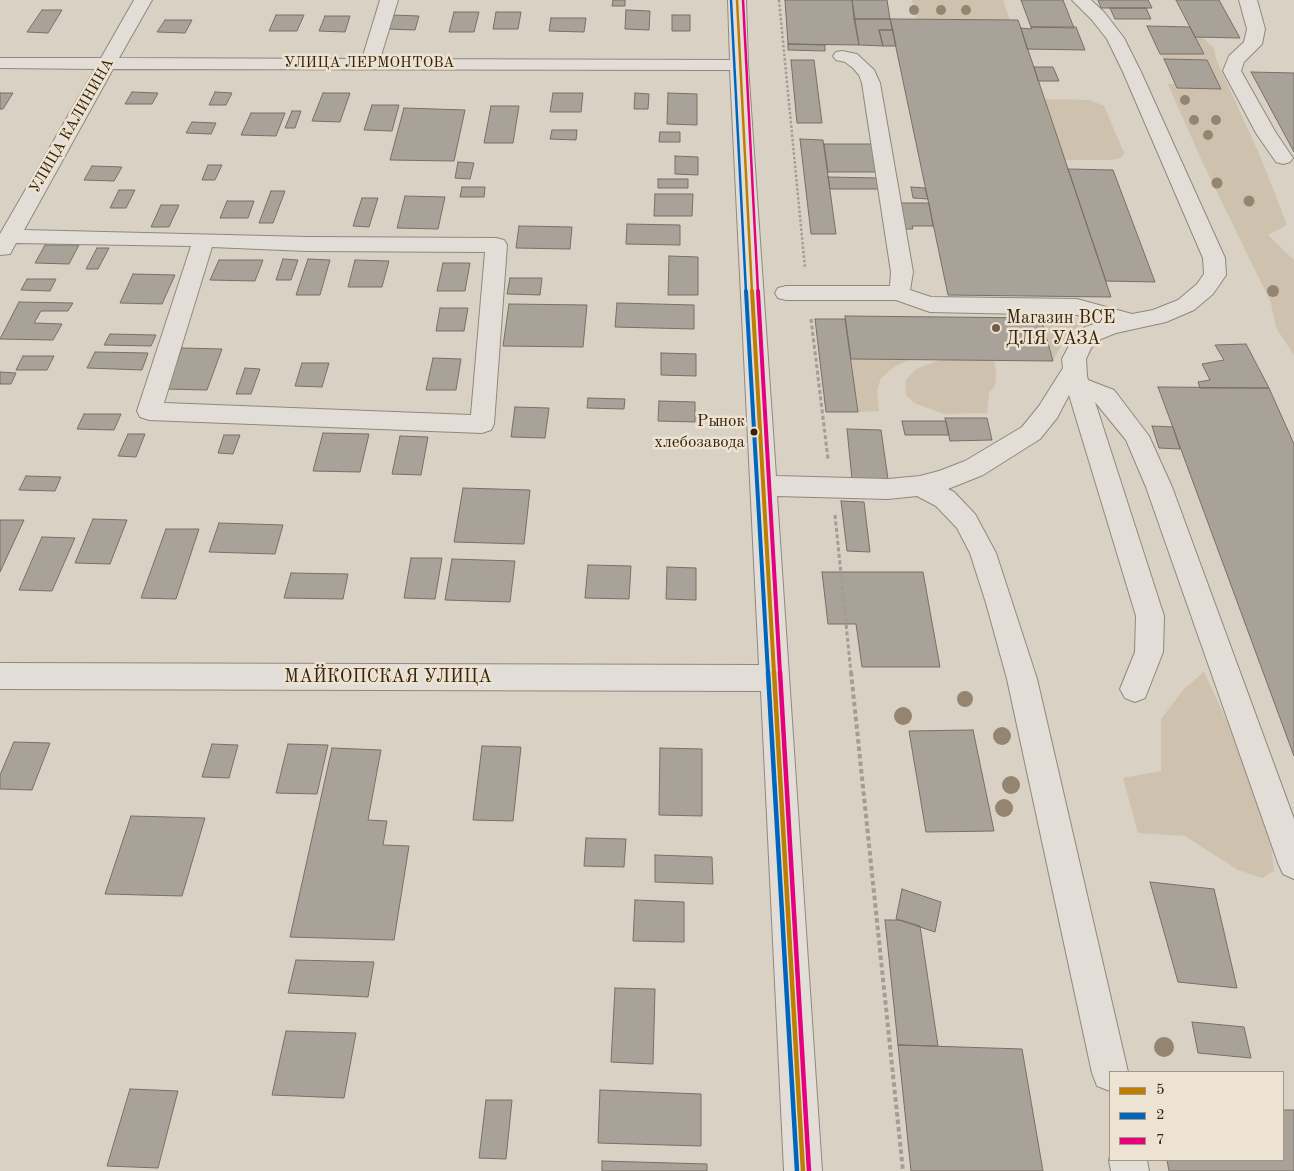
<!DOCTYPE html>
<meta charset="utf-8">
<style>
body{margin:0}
#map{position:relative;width:1294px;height:1171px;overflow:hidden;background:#d9d1c3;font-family:"Old Standard TT",serif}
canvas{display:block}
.legend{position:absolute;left:1109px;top:1071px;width:175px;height:90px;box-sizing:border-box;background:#ece3d2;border:1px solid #a49682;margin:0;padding:6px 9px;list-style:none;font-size:15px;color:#38220a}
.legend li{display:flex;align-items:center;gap:10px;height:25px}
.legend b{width:25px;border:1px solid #a49682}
</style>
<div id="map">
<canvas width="1294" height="1171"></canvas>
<ul class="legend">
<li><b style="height:6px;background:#be7e03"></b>5</li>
<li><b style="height:6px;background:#0065bd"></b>2</li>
<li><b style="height:6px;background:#e5007d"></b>7</li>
</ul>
</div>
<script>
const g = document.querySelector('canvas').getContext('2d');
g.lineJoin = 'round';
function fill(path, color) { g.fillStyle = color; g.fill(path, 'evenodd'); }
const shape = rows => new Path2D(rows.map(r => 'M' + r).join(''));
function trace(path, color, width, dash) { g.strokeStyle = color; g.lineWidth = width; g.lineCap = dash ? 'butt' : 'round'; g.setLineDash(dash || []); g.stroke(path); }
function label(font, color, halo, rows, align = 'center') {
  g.font = font + ' "Old Standard TT",serif'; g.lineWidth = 5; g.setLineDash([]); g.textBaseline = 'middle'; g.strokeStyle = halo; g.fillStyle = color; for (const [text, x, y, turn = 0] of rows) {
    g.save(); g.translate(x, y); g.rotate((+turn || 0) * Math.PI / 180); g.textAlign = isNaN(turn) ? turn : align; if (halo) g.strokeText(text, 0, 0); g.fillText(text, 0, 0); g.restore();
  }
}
fill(shape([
 [912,0,1003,0,1010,20,917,19],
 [1195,37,1202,37,1214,48,1216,59,1261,158,1287,225,1268,235,1294,260,1294,355,1276,328,1271,303,1201,159,1168,84,1175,84,1178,88,1221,88,1207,60,1164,59,1160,54,1204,54],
 [1044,99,1090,100,1104,106,1124,153,1123,156,1117,159,1107,160,1065,160],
 [1058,317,1088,323,1068,332,1053,361,1041,318],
 [851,359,911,360,895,366,881,378,877,390,879,411,858,412],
 [940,360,994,361,996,370,995,387,989,392,987,413,944,414,914,403,906,395,905,381,916,369],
 [1204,672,1254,779,1269,828,1274,871,1262,878,1238,870,1185,836,1138,833,1123,778,1161,771,1161,719,1184,689]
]), '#cec2ae');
const building = shape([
 [613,0,625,0,625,6,612,6,613,0],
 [785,0,852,0,859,45,788,44,785,0],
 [852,0,887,0,890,19,854,19,852,0],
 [1021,0,1063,0,1074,28,1031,27,1021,0],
 [1098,0,1148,0,1152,8,1101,8,1098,0],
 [1176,0,1219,0,1240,38,1195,37,1176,0],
 [1110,8,1146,8,1151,19,1115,19,1110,8],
 [42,10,62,10,48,33,27,32,42,10],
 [626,10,650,11,649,30,625,29,626,10],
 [454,12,479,12,474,32,449,32,454,12],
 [496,12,521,12,518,29,493,29,496,12],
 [276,15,304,15,297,31,269,31,276,15],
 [392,15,419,16,415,30,387,29,392,15],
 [672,15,690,15,690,31,672,31,672,15],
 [325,16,350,16,345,32,319,31,325,16],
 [551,18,586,18,584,32,549,31,551,18],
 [854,19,890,19,893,30,879,30,883,46,859,45,854,19],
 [890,19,1018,20,1111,297,948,295,890,19],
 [165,20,192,20,185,33,157,32,165,20],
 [1147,26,1190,27,1204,54,1160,54,1147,26],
 [1031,27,1076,27,1085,50,1027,49,1021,28,1032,29,1031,27],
 [879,30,893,30,896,46,883,46,879,30],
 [788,44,825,45,825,51,788,50,788,44],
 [1164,59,1207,60,1221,89,1177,88,1164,59],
 [791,60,814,60,822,123,797,123,791,60],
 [1034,67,1053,67,1059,81,1038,81,1034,67],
 [1251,72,1294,73,1294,152,1251,72],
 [132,92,158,93,152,104,125,104,132,92],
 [215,92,232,93,226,105,209,105,215,92],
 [0,93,13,93,3,109,0,109,0,93],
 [323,93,350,93,340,122,312,121,323,93],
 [553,93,583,93,581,112,550,112,553,93],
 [635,93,649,94,648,109,634,109,635,93],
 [668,93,697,94,697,125,667,124,668,93],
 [372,105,399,105,392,131,364,130,372,105],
 [491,106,519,106,513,143,484,143,491,106],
 [404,108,465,110,454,161,390,160,404,108],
 [292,111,301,111,295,128,285,128,292,111],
 [251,113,285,113,276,136,241,135,251,113],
 [192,122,216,123,211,134,186,133,192,122],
 [552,130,577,130,576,140,550,139,552,130],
 [660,132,680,132,680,142,659,142,660,132],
 [800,139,823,140,836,234,811,234,800,139],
 [824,144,872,144,877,172,828,172,824,144],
 [675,156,698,157,698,175,675,174,675,156],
 [458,162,474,163,470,179,455,178,458,162],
 [208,165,222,165,215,180,202,180,208,165],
 [92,166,122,167,114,181,84,180,92,166],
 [1068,169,1113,170,1155,282,1106,281,1068,169],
 [828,177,877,178,879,189,830,189,828,177],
 [658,179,688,179,688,188,658,188,658,179],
 [462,187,485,187,484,197,460,197,462,187],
 [911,187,925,188,928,199,913,198,911,187],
 [119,190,135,190,126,208,110,208,119,190],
 [271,191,285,191,273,223,259,223,271,191],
 [655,194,693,194,692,216,654,216,655,194],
 [405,196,445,197,438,229,397,228,405,196],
 [362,198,378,198,369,227,353,226,362,198],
 [227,201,254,201,248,218,220,218,227,201],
 [896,203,929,203,933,226,912,226,913,229,900,229,896,203],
 [161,205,179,205,169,227,151,227,161,205],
 [627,224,680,225,680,245,626,244,627,224],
 [519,226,572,227,570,249,516,248,519,226],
 [45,245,79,245,69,264,35,263,45,245],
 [97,248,109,248,98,269,86,269,97,248],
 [669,256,698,257,698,295,668,295,669,256],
 [283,259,298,260,291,280,276,280,283,259],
 [308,259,330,260,320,295,296,295,308,259],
 [219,260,263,260,255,281,210,280,219,260],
 [355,260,389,261,382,287,348,287,355,260],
 [443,263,470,263,465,291,437,291,443,263],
 [133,274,175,275,162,304,120,303,133,274],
 [510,278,542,278,540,295,507,294,510,278],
 [27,279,56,279,50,291,21,290,27,279],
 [19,302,73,303,68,311,41,311,34,323,62,324,53,340,0,339,19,302],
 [617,303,694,305,694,329,615,327,617,303],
 [509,304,587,305,583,347,503,346,509,304],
 [440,308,468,308,464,331,436,331,440,308],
 [845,316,1041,318,1053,361,851,359,845,316],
 [815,319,845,319,858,412,826,412,815,319],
 [110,334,156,335,151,346,104,345,110,334],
 [1246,344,1269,388,1200,388,1198,382,1210,380,1202,364,1224,360,1215,345,1246,344],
 [182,348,222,349,207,390,165,389,182,348],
 [95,352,148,353,142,370,87,368,95,352],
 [661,353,696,354,696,376,661,375,661,353],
 [23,356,54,356,47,370,16,370,23,356],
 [433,358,461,359,456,390,426,390,433,358],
 [302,363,329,363,322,387,295,386,302,363],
 [245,368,260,369,251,394,236,394,245,368],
 [0,372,16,373,11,384,0,384,0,372],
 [1158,387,1269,388,1294,444,1294,756,1158,387],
 [588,398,625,399,624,409,587,408,588,398],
 [659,401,695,402,695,422,658,421,659,401],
 [515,407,549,408,545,438,511,437,515,407],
 [84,414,121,414,114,430,77,429,84,414],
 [945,418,987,418,992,440,950,441,945,418],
 [902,421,946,421,949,435,905,435,902,421],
 [1152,426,1173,427,1180,449,1159,448,1152,426],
 [847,429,881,430,888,479,852,479,847,429],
 [323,433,369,434,360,472,313,471,323,433],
 [128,434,145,434,136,457,118,456,128,434],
 [224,435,240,435,233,454,218,453,224,435],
 [400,436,428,437,421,475,392,474,400,436],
 [26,476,61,477,55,491,19,490,26,476],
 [463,488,530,490,524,544,454,542,463,488],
 [841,501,864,502,870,552,847,551,841,501],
 [93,519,127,520,110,564,75,563,93,519],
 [0,520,24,520,0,572,0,520],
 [219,523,283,525,275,554,209,552,219,523],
 [166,529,199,529,176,599,141,598,166,529],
 [42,537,75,538,52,591,19,590,42,537],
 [411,558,442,558,435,599,404,598,411,558],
 [452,559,515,561,510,602,445,600,452,559],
 [588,565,631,566,629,599,585,598,588,565],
 [667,567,696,568,696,600,666,599,667,567],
 [822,572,923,572,940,667,862,667,856,624,828,624,822,572],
 [291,573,348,574,343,599,284,598,291,573],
 [973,730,994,831,926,832,909,731,973,730],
 [14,742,50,743,32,790,0,789,0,775,14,742],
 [212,744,238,745,229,778,202,777,212,744],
 [288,744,328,745,317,794,276,793,288,744],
 [482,746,521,747,513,821,473,820,482,746],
 [332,748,381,750,368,820,387,821,383,845,409,846,394,940,290,937,332,748],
 [660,748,702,749,702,816,659,815,660,748],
 [131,816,205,818,182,896,105,894,131,816],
 [586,838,626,839,624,867,584,866,586,838],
 [655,855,712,857,713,884,655,882,655,855],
 [1150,882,1214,889,1237,988,1178,982,1150,882],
 [902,889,941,902,935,932,896,919,902,889],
 [635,900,684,902,684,942,633,941,635,900],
 [885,920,900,920,920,926,938,1046,898,1045,885,920],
 [296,960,374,962,368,997,288,993,296,960],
 [615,988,655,989,653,1064,611,1062,615,988],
 [1192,1022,1244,1027,1251,1058,1198,1053,1192,1022],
 [286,1031,356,1033,344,1098,272,1095,286,1031],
 [898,1045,1022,1049,1043,1171,911,1171,898,1045],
 [130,1089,178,1091,158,1168,107,1166,130,1089],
 [600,1090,701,1094,701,1146,598,1143,600,1090],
 [486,1100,512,1100,506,1159,479,1158,486,1100],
 [1283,1110,1294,1110,1294,1171,1169,1171,1167,1160,1283,1160,1283,1110],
 [602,1161,707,1164,707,1171,602,1171,602,1161]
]);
fill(building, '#a9a298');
trace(building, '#787066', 1);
const minor = shape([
 [134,0,152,0,119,58,362,59,380,0,398,0,380,59,730,60,728,0,746,0,748,65,776,476,888,479,920,476,939,471,965,461,1022,427,1039,406,1063,368,1062,359,1073,338,1085,327,1103,321,1077,315,930,312,896,300,786,300,778,298,775,293,778,288,786,286,890,286,891,272,862,83,859,75,853,68,845,62,836,60,833,56,836,52,842,51,857,54,874,70,880,83,913,272,910,290,931,297,1077,299,1132,314,1153,310,1178,300,1197,284,1204,274,1203,258,1123,72,1107,39,1092,20,1072,0,1091,0,1104,12,1124,38,1141,72,1225,258,1226,275,1213,294,1194,310,1166,322,1116,333,1101,339,1091,348,1086,359,1087,376,1088,380,1114,390,1149,436,1172,487,1294,819,1294,879,1283,874,1278,863,1146,487,1126,440,1095,402,1164,616,1163,652,1145,698,1135,702,1125,698,1120,689,1135,652,1136,616,1069,395,1057,418,1040,439,983,475,948,489,954,492,975,514,996,553,1037,679,1128,1072,1110,1072,1110,1091,1097,1086,1092,1073,1007,679,986,603,970,553,957,528,936,506,917,496,888,499,777,496,822,1171,784,1171,761,691,0,689,0,663,759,665,730,70,113,69,24,230,307,237,496,238,504,240,507,245,494,424,491,430,482,433,149,420,140,417,137,411,191,246,16,243,10,254,0,255,0,234,95,69,0,68,0,58,101,58,134,0],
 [212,247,307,251,485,252,471,415,164,403,212,247],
 [1239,0,1257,0,1265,29,1262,44,1244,62,1241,71,1276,133,1293,158,1290,162,1283,164,1276,162,1256,133,1223,71,1229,56,1244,42,1247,29,1239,0],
 [1110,1157,1110,1160,1147,1160,1149,1171,1111,1171,1109,1160,1110,1157]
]);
trace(minor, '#90887d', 2);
trace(shape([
 [779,0,805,268]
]), '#a39d95', 2.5, [2.5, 2]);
trace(shape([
 [811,319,828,459],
 [835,515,851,673]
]), '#a39d95', 3, [4, 2.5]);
trace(shape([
 [851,672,903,1171]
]), '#a39d95', 4, [4.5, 3]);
fill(minor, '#e2ded7');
trace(shape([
 [737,0,752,292]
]), '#be7e03', 2.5);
trace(shape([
 [752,291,774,673]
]), '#be7e03', 4);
trace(shape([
 [774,672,803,1171]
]), '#be7e03', 4.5);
trace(shape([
 [731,0,746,292]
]), '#0065bd', 2.5);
trace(shape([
 [746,291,768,673]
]), '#0065bd', 4);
trace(shape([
 [768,672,797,1171]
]), '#0065bd', 4.5);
trace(shape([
 [743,0,758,292]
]), '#e5007d', 2.5);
trace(shape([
 [758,291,780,673]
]), '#e5007d', 4);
trace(shape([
 [780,672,809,1171]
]), '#e5007d', 4.5);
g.fillStyle = '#948571';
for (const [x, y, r] of [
 [914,10,5],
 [941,10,5],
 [966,10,5],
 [1185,100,5],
 [1194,120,5],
 [1216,120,5],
 [1208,135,5],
 [1217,183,5.5],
 [1249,201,5.5],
 [1273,291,6],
 [965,699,8],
 [903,716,9],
 [1002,736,9],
 [1011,785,9],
 [1004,808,9],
 [1164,1047,10]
]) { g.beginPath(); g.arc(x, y, r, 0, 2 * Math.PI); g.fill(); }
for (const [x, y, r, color] of [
 [996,328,5,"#705f4b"],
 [754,432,4.5,"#38220a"]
]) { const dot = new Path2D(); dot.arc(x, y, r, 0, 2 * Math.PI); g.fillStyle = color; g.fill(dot); trace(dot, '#ece3d2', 2); }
label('15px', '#38220a', '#ece3d2', [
 ["УЛИЦА ЛЕРМОНТОВА",369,63],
 ["УЛИЦА КАЛИНИНА",72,126,-60]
]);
label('17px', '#38220a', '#ece3d2', [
 ["Рынок",745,422],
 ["хлебозавода",745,443]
], 'right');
label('18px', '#38220a', '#ece3d2', [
 ["Магазин ВСЕ",1006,318],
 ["ДЛЯ УАЗА",1006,339]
], 'left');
label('18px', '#38220a', '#ece3d2', [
 ["МАЙКОПСКАЯ УЛИЦА",388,677]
]);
</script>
